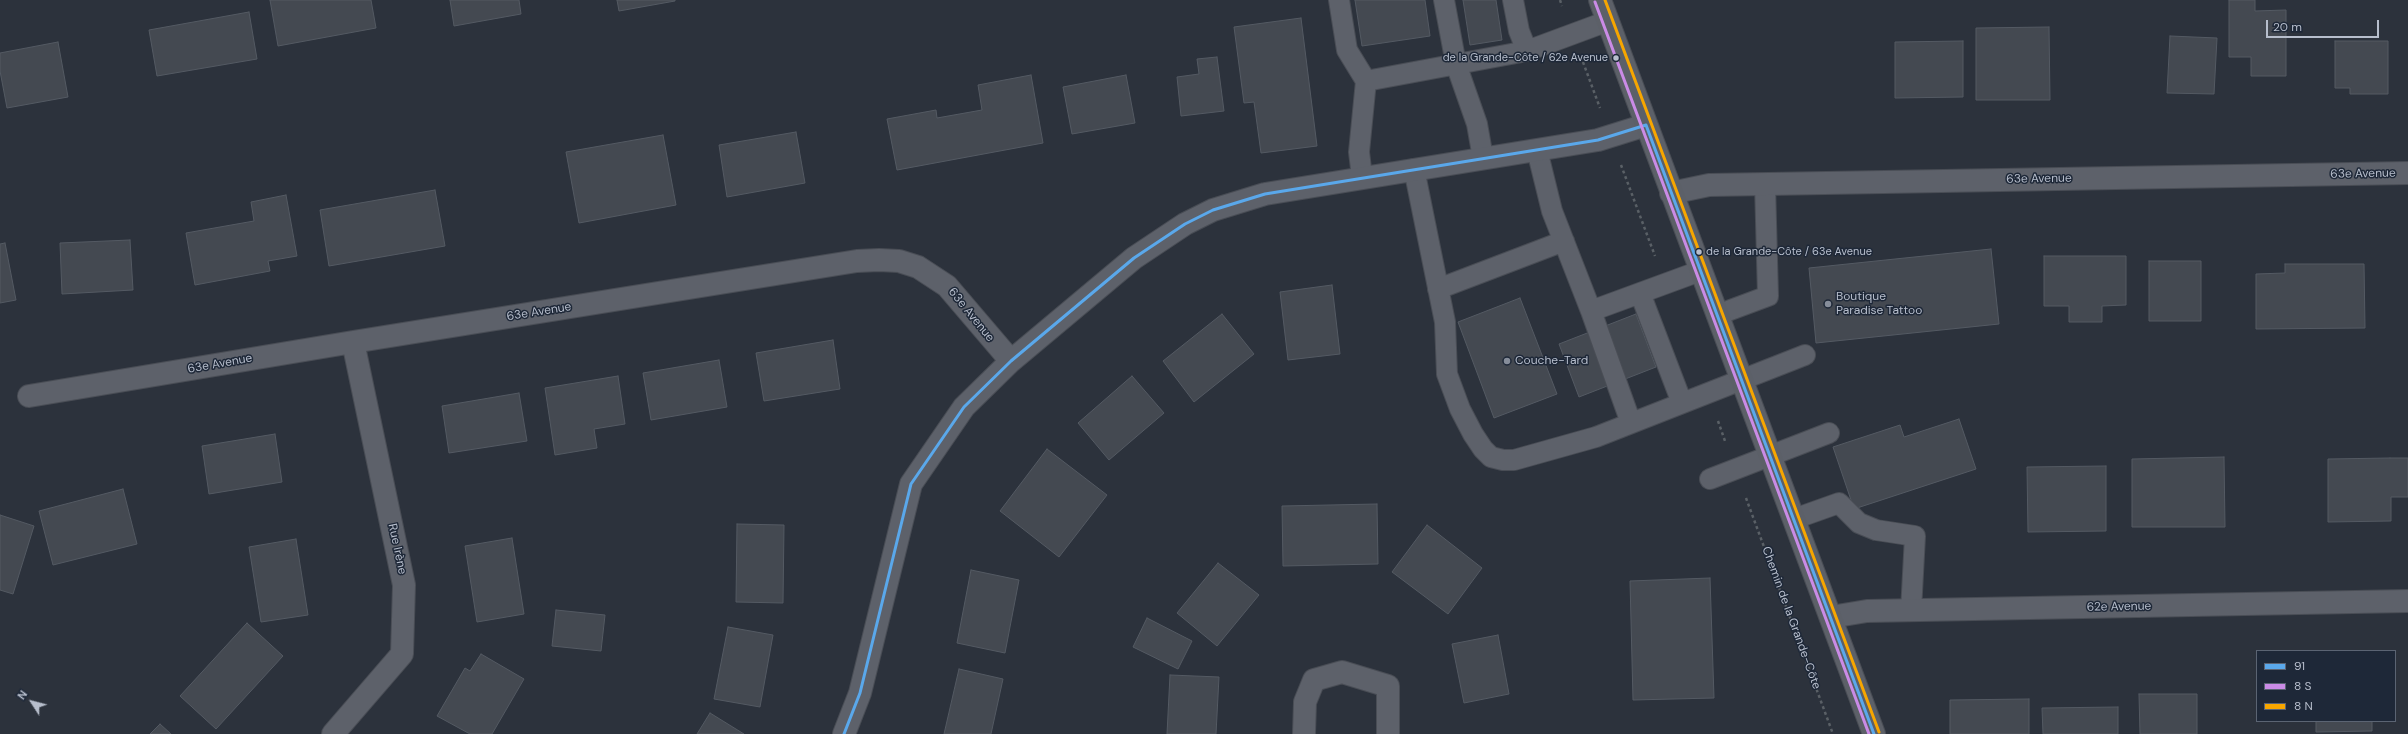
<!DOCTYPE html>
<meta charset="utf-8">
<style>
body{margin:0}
#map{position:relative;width:2408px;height:734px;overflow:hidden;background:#2c323c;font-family:"DM Sans",sans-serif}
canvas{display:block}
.legend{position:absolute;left:2256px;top:650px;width:140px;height:72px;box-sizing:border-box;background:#1e2838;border:1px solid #5b6473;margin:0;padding:5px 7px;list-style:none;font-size:12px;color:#b7becc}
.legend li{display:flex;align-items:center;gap:8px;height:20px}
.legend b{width:20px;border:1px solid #5b6473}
.north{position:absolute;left:12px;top:682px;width:40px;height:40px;-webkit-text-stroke:3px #1e2838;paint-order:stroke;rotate:306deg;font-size:11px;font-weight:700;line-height:16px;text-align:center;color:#b7becc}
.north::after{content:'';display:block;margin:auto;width:14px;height:18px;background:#b7becc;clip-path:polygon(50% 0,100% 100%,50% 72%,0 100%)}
.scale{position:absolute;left:2266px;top:20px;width:113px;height:18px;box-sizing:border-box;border:2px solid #b7becc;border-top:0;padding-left:5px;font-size:12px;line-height:14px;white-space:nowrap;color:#b7becc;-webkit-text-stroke:3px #1e2838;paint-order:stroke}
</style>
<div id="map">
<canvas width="2408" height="734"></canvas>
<ul class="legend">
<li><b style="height:5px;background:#5aa8eb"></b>91</li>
<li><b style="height:5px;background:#ca8be6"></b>8 S</li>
<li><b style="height:5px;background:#f7a600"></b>8 N</li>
</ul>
<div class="north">N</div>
<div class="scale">20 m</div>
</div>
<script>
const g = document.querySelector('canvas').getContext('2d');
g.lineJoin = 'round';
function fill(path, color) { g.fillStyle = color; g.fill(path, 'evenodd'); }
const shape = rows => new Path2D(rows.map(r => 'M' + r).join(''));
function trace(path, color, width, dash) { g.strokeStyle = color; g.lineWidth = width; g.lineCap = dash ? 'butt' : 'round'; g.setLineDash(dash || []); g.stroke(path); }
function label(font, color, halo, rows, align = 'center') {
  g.font = font + ' "DM Sans",sans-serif'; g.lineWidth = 3; g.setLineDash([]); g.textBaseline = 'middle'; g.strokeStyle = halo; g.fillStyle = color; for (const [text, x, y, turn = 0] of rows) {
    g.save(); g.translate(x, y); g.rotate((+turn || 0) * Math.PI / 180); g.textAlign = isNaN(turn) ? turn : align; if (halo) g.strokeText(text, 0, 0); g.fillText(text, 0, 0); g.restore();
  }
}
const building = shape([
 [270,0,371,0,376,28,278,46,270,0],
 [450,0,519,0,521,14,454,26,450,0],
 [617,0,675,0,675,1,619,11,617,0],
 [1355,0,1425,0,1430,36,1362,46,1355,0],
 [1463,0,1496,0,1502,40,1470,45,1463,0],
 [2229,0,2255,0,2255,11,2286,10,2286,76,2251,76,2251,57,2229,57,2229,0],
 [249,12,257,59,157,76,149,30,249,12],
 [1301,18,1317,146,1261,153,1254,102,1244,103,1234,27,1301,18],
 [2049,27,2050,100,1976,100,1976,28,2049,27],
 [2170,36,2217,38,2214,94,2167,93,2170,36],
 [1963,41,1963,97,1895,98,1895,42,1963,41],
 [2335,41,2388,41,2388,94,2350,94,2350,88,2335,88,2335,41],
 [58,42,68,97,7,108,0,71,0,53,58,42],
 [1217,57,1224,111,1181,116,1177,77,1199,74,1197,59,1217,57],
 [1031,75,1043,143,897,170,887,119,936,110,937,118,982,110,978,85,1031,75],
 [1126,75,1135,123,1072,134,1063,87,1126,75],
 [796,132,805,183,727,197,719,145,796,132],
 [663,135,676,205,579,223,566,152,663,135],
 [435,190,445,246,329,266,320,210,435,190],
 [286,195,297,256,268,261,270,271,195,285,186,233,254,221,251,202,286,195],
 [130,240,133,290,62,294,60,243,130,240],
 [5,243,16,300,0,303,0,244,5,243],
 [1991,249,1999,324,1816,343,1809,268,1991,249],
 [2044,256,2126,256,2126,305,2102,306,2102,322,2069,322,2069,306,2044,306,2044,256],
 [2149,261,2201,261,2201,321,2149,321,2149,261],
 [2285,264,2364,264,2365,328,2256,329,2256,274,2285,273,2285,264],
 [1332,285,1340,354,1288,360,1280,292,1332,285],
 [1520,298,1557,394,1494,418,1458,322,1520,298],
 [1222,314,1254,354,1194,402,1163,361,1222,314],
 [1636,314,1656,367,1579,397,1559,344,1636,314],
 [833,340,840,389,764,401,756,353,833,340],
 [719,360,727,407,651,420,643,373,719,360],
 [618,376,625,424,594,429,597,448,555,455,545,388,618,376],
 [1132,376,1164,413,1109,460,1078,423,1132,376],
 [519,393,527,441,449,453,442,406,519,393],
 [1959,419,1976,469,1854,509,1833,447,1900,425,1904,437,1959,419],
 [275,434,282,482,209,494,202,446,275,434],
 [1047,449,1107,495,1059,557,1000,511,1047,449],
 [2224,457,2225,527,2132,527,2132,459,2224,457],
 [2390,458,2408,458,2408,497,2391,497,2391,521,2328,522,2328,459,2390,458],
 [2106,466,2106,531,2028,532,2027,467,2106,466],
 [123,489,137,544,53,565,39,511,123,489],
 [1377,504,1378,564,1283,566,1282,506,1377,504],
 [0,515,34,526,13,594,0,590,0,515],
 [737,524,784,525,783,603,736,602,737,524],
 [1427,525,1482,568,1448,614,1392,572,1427,525],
 [512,538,524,614,477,622,465,546,512,538],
 [296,539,308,615,261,622,249,547,296,539],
 [1218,563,1259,595,1217,646,1177,613,1218,563],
 [971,570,1019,580,1005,653,957,643,971,570],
 [1710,578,1714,698,1633,700,1630,581,1710,578],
 [556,610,605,615,601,651,552,646,556,610],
 [1147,618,1192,641,1178,669,1133,647,1147,618],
 [247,623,283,656,216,729,180,696,247,623],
 [728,627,773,635,760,707,714,699,728,627],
 [1498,635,1509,694,1464,703,1452,644,1498,635],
 [481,654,524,679,492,734,470,734,437,716,465,668,470,671,481,654],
 [959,669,1003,679,991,734,944,734,959,669],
 [1170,675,1219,677,1216,734,1167,734,1170,675],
 [2139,694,2197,694,2197,734,2140,734,2139,694],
 [2029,699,2029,734,1950,734,1950,700,2029,699],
 [2118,707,2118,734,2043,734,2042,708,2118,707],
 [710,713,744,734,697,734,710,713],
 [2316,721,2372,721,2372,731,2316,732,2316,721],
 [160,724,171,734,150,734,160,724]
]);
fill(building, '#444951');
trace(building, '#545a63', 1);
const lane = shape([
 [1339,0,1347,50,1366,81],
 [1444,0,1456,64,1477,124,1483,158],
 [1513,0,1519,31,1527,51,1608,21],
 [1537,150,1552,211,1591,311,1700,271],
 [1414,169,1445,322,1447,374,1460,409,1473,434,1483,449,1491,457,1503,460,1514,460,1596,437,1805,355],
 [1362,177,1359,152,1366,81,1527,51],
 [1438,289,1564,241],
 [1640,293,1682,403],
 [1591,311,1631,423],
 [1717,315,1768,296,1765,184],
 [1710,479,1829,433],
 [1794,519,1839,503,1859,523,1876,530,1915,536,1911,611]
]);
const street = shape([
 [1671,193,1709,185,2408,173],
 [29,396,353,342,857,261,879,260,899,261,918,267,947,286,1011,361],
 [1831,617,1867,611,2408,601],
 [333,734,402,654,404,585,353,342],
 [844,734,860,693,911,484,964,407,1011,361,1134,258,1185,224,1213,210,1265,194,1598,140,1646,125],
 [1304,734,1305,702,1314,680,1342,672,1388,686,1388,734]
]);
const secondary = shape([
 [1600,0,1874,734]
]);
trace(lane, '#494d55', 22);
trace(street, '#494d55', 24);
trace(secondary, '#494d55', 24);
trace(shape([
 [1560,0,1562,6],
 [1583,62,1600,108],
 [1621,165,1655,256],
 [1718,421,1725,441],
 [1746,498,1833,734]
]), '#5a6066', 2.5, [3, 3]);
trace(lane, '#5d616a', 20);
trace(street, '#5d616a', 22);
trace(secondary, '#5c6068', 22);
trace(shape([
 [844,734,860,693,911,484,964,407,1011,361,1134,258,1185,224,1213,210,1265,194,1598,140,1646,125,1874,734]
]), '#5aa8eb', 3);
trace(shape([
 [1595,2,1869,734]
]), '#ca8be6', 3);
trace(shape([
 [1605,0,1879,732]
]), '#f7a600', 3);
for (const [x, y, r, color] of [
 [1616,58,3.5,"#b7becc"],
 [1699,252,3.5,"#b7becc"],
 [1828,304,4,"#868d9a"],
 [1507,361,4,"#868d9a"]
]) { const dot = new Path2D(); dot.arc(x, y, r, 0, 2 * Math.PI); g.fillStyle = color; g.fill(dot); trace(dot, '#1e2838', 1.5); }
label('11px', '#b7becc', '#1e2838', [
 ["de la Grande-Côte / 62e Avenue",1608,58],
 ["de la Grande-Côte / 63e Avenue",1706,252,"left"]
], 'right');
label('12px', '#b7becc', '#1e2838', [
 ["63e Avenue",2363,174,-1],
 ["63e Avenue",2039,179,-1],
 ["63e Avenue",539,312,-9],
 ["63e Avenue",971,315,51],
 ["63e Avenue",220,364,-10],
 ["Rue Irène",397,549,78],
 ["62e Avenue",2119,607,-1],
 ["Chemin de la Grande-Côte",1791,618,70]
]);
label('12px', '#b7becc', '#1e2838', [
 ["Boutique",1836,297],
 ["Paradise Tattoo",1836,311],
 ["Couche-Tard",1515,361]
], 'left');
</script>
